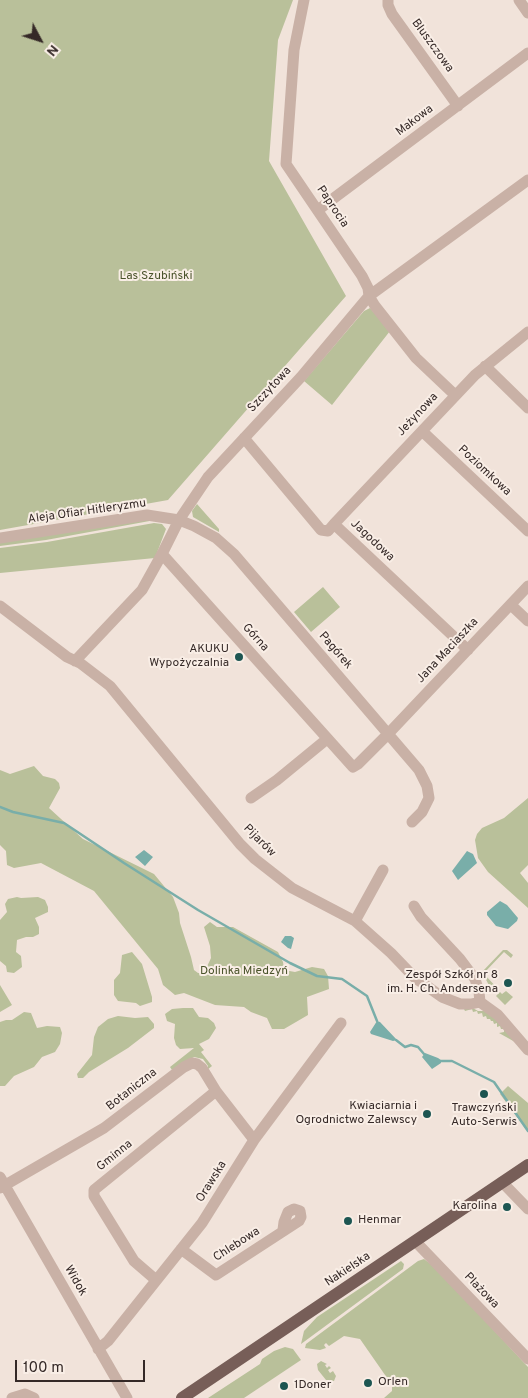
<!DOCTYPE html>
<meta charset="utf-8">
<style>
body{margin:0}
#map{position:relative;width:528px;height:1398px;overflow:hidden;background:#f1e3da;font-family:Overpass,sans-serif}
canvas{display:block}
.north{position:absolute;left:15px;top:15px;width:50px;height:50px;-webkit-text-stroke:4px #f9eee6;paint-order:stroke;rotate:130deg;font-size:14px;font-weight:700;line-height:20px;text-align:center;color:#352927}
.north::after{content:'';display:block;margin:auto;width:18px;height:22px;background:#352927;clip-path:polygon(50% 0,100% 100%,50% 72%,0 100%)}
.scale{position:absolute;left:15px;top:1360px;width:130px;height:22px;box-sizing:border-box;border:2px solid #352927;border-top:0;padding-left:6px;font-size:15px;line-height:18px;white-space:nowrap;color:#352927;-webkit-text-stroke:4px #f9eee6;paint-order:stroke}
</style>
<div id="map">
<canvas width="528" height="1398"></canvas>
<div class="north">N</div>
<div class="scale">100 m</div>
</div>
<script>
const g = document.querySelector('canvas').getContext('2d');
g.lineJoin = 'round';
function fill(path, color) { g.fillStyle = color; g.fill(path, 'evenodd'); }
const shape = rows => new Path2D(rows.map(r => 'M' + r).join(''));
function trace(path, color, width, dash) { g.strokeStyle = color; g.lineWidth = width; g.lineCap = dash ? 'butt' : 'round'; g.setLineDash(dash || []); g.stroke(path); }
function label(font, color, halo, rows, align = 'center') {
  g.font = font + ' Overpass,sans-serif'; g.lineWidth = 4; g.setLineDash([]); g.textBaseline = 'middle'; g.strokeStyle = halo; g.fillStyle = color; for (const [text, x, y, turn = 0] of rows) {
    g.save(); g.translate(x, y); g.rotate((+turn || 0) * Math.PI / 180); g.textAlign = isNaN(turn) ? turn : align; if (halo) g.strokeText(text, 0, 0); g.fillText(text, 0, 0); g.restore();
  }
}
fill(shape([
 [0,0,293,0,278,40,269,161,346,296,168,500,0,530],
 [370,308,390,331,332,405,304,381,364,311],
 [197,504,219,529,219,532,193,517,192,511],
 [144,520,155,520,46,540,0,546,0,542],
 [154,523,162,524,166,529,155,558,0,573,0,548,47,542],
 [323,587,340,607,311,632,294,612],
 [34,766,43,776,55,779,59,783,60,788,49,808,83,839,154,874,173,897,179,913,180,923,191,957,194,970,198,973,204,973,211,958,210,946,204,927,210,922,217,927,233,927,278,952,283,962,284,970,295,972,312,967,324,969,328,976,329,989,307,997,308,1015,284,1029,272,1029,267,1018,251,1012,244,1007,215,1005,184,993,175,995,163,985,158,969,94,891,41,863,14,868,7,865,6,851,0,845,0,770,10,774],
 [528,798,528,865,520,873,528,883,528,908,488,872,478,858,475,840,477,834,482,828,504,818],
 [17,897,21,898,38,897,45,900,48,907,48,912,35,918,39,927,39,934,33,937,26,937,17,940,16,952,21,956,22,967,14,973,7,972,6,966,0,961,0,920,7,912,5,904,8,899],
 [503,950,507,950,513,955,511,958,504,952,485,972,486,976,498,989,493,993,482,972],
 [132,952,142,964,152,997,152,1002,140,1006,136,1003,118,1001,114,995,114,980,120,973,122,955],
 [0,985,12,1005,0,1012],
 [506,991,513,997,505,1005,496,996,500,992,502,994],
 [471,1007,478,1011,486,1011,491,1014,503,1026,515,1042,499,1033,504,1032,504,1029,501,1029,500,1026,497,1027,497,1023,494,1024,493,1021,491,1021,490,1019,487,1019,486,1016,483,1017,482,1013,478,1014,477,1011,473,1012,472,1009,465,1011,464,1009,465,1008],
 [183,1008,193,1008,199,1017,208,1018,214,1023,216,1028,209,1039,199,1044,204,1050,201,1052,212,1066,207,1070,208,1066,203,1059,194,1057,172,1070,170,1067,194,1048,180,1049,176,1045,174,1038,175,1024,167,1021,165,1014,172,1009],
 [24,1012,31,1013,37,1028,47,1026,60,1027,62,1033,60,1044,55,1052,42,1057,34,1067,14,1076,5,1086,0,1086,0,1022,6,1020,12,1020],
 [118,1016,135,1018,148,1017,154,1024,154,1028,128,1048,89,1072,83,1078,78,1078,77,1074,92,1055,94,1037,98,1027,108,1019],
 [508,1086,528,1103,528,1132,500,1094],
 [424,1259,436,1268,528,1367,528,1398,384,1398,392,1391,392,1385,360,1339,344,1336,329,1346,326,1343,324,1345,326,1348,320,1350,305,1348,306,1344,418,1261],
 [401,1261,404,1264,403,1269,301,1344,304,1331,317,1317],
 [285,1347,293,1349,301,1360,244,1398,208,1398,260,1364,262,1359,274,1351],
 [321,1361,327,1364,325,1365,327,1368,329,1366,331,1368,328,1370,330,1373,333,1371,336,1376,334,1381,326,1380,318,1370,317,1364]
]), '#b9c09a');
fill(shape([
 [144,850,153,857,145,866,135,857],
 [467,851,473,854,477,863,458,880,452,871],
 [500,901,507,905,518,918,517,921,508,929,496,926,487,915,487,912],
 [285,936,291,936,294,938,291,949,288,948,281,942],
 [377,1021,380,1022,397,1040,393,1041,371,1034,370,1032],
 [425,1053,438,1058,441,1060,441,1063,432,1069,422,1057]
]), '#79aea9');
trace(shape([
 [0,807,13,812,64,823,124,863,198,910,290,963,317,976,342,979,367,996,377,1021],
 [396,1040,405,1047,411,1045,418,1047,424,1054],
 [441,1061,452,1061,494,1082,528,1131]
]), '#79aea9', 2.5);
trace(shape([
 [304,0,294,50,286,164,362,276,368,288,369,296,375,306,416,358,455,395],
 [388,0,388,5,392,14,458,106],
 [519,0,528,13],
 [318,210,528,53],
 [485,366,528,408],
 [422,431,528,531],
 [244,438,321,530,328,531,334,524,468,650],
 [334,524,475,375,528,332],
 [0,538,147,515,179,520,194,526,216,538,234,554,419,770,427,786,429,798,422,812,412,822],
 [162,554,353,767,358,764,388,734,528,586],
 [511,605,528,621],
 [0,606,67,657,80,663,110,686,240,844,255,859,292,888,355,921,391,953,414,977,442,997,460,1004,471,1004,480,1002],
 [75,661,142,590,162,554,179,520,208,477,301,377,369,296,528,180],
 [251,798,277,780,327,739],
 [414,906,421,917,460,959,475,979,479,992,480,1002],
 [355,921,383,870],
 [480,1002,498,1015,528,1050],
 [0,1177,127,1398],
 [502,1182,528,1209],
 [0,1188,104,1128,184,1067,192,1063,197,1064,202,1068,216,1091,254,1140],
 [415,1241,528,1359],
 [181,1249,216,1275,299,1221,301,1217,300,1211,294,1209,288,1212,284,1222,283,1230],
 [156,1280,134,1261,94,1196,94,1190,216,1091],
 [98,1349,108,1341,202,1223,254,1140,341,1023],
 [12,1398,25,1394,34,1398]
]), '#c9b1a6', 11);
trace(shape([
 [182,1398,528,1165]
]), '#775e58', 12);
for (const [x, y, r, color] of [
 [239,657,5,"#1d5652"],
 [508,983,5,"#1d5652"],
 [484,1094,5,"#1d5652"],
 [427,1114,5,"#1d5652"],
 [507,1207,5,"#1d5652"],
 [348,1221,5,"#1d5652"],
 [368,1383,5,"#1d5652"],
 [284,1386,5,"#1d5652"]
]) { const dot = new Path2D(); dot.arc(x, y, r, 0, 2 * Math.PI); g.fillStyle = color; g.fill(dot); trace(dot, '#f9eee6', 2); }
label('12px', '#352927', '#f9eee6', [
 ["Bluszczowa",432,46,54],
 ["Makowa",415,121,-37],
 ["Paprocia",332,207,56],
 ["Szczytowa",270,390,-47],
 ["Jeżynowa",418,415,-47],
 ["Poziomkowa",484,471,43],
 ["Aleja Ofiar Hitleryzmu",87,512,-8],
 ["Jagodowa",372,541,43],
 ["Górna",255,638,48],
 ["Pagórek",335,651,49],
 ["Jana Maciaszka",448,651,-47],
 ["Pijarów",259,841,45],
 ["Botaniczna",132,1090,-38],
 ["Gminna",115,1156,-39],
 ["Orawska",212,1182,-58],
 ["Chlebowa",237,1245,-33],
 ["Nakielska",348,1270,-34],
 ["Widok",75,1281,60],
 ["Plażowa",481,1291,46]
]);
label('12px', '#4a532b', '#f9eee6', [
 ["Las Szubiński",156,277],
 ["Dolinka Miedzyń",244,972]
]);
label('12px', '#352927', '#f9eee6', [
 ["AKUKU",229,650],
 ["Wypożyczalnia",229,664],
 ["Zespół Szkół nr 8",498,976],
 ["im. H. Ch. Andersena",498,990],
 ["Kwiaciarnia i",417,1107],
 ["Ogrodnictwo Zalewscy",417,1121],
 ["Trawczyński",484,1109,"center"],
 ["Auto-Serwis",484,1123,"center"],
 ["Karolina",497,1207],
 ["Henmar",358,1221,"left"],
 ["Orlen",378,1383,"left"],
 ["1Doner",294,1386,"left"]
], 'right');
</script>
